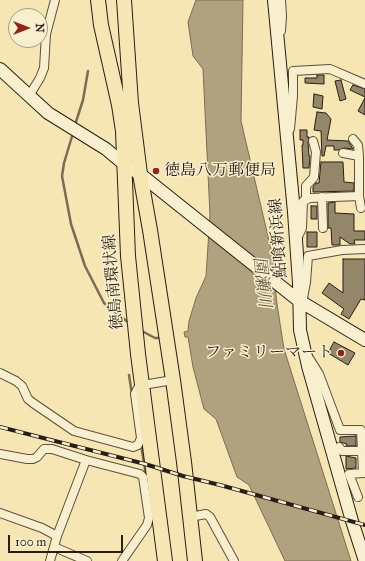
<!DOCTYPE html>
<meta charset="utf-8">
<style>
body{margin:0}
#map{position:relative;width:365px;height:561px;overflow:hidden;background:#f5e6b4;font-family:"IM FELL Great Primer",serif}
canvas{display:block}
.north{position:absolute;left:8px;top:8px;width:40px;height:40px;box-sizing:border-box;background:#f8efce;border:1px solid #a69b85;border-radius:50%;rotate:90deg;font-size:11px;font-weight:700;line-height:16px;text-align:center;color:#2a1d17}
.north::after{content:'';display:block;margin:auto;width:14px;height:18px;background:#8f2418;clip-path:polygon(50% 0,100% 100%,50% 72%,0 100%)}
.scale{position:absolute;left:8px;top:535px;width:115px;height:18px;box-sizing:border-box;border:2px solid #2a1d17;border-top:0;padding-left:5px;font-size:12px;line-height:14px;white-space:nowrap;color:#2a1d17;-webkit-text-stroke:3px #f8efce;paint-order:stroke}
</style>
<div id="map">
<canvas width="365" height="561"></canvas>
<div class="north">N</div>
<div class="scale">100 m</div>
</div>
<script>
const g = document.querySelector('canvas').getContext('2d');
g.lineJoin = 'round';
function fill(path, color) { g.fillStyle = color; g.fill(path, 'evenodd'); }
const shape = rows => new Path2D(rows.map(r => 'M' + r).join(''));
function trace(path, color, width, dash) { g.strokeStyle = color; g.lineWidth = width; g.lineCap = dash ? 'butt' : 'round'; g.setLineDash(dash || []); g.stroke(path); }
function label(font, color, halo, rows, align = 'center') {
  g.font = font + ' "IM FELL Great Primer","Noto Serif JP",serif'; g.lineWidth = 3; g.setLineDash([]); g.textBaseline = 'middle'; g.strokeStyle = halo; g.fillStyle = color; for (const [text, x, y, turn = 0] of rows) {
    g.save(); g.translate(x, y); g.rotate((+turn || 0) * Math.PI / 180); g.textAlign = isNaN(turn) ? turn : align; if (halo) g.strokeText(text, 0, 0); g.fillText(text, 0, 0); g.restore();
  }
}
const water = shape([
 [196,0,243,0,241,121,274,262,273,265,277,304,284,349,351,561,285,561,249,485,237,477,216,419,204,409,193,367,188,337,185,337,184,332,188,331,189,321,196,298,206,276,210,215,203,69,193,56,188,22,196,0]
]);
fill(water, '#b0a27f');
trace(water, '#7a6d55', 1);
trace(shape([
 [75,125,83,100,88,71],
 [73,133,64,163,62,176,71,224,85,266,104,303,129,323],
 [140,330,155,338,163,338],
 [129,375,132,395],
 [141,445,146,475]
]), '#7a6d55', 2.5);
const building = shape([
 [317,75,324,75,324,84,305,83,305,78,317,78,317,75],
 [341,80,346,99,340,101,335,81,341,80],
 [353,85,365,89,365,97,350,90,353,85],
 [314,94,323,96,322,109,313,107,314,94],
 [365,98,365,115,358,111,365,98],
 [317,112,326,113,331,119,327,140,348,141,353,149,344,148,339,150,334,150,334,146,326,146,324,156,322,156,321,131,314,130,317,112],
 [300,130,307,130,307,137,309,137,308,142,309,156,310,156,309,168,303,168,302,145,303,145,303,140,300,140,300,130],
 [321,162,343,162,344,182,354,183,354,191,313,192,313,187,316,183,319,183,321,162],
 [335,202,335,213,354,214,354,231,365,231,365,240,354,240,355,244,350,244,340,237,340,245,332,245,331,228,328,228,328,203,335,202],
 [311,206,317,206,317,219,311,219,311,206],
 [307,232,317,232,317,247,307,247,307,232],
 [343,259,365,259,365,300,361,299,349,319,341,314,344,309,322,293,329,283,343,293,343,259],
 [334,342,355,353,348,365,328,353,334,342],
 [356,436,356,446,346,446,347,444,340,442,340,437,356,436],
 [346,456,356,458,356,468,346,469,346,456]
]);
fill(building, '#948669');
trace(building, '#2a1d17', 1);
const minor = shape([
 [281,31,282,16,281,0],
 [29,96,40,78,44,68,46,34,55,0],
 [290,129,293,96,293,71,330,69,365,84],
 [353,139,358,145,359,156],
 [359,196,361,208],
 [322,197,323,228],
 [306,200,306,186,314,177,316,152,313,141],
 [297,239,302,228,303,201,310,198,359,196,359,156,343,153],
 [303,298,306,282,308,256,342,250,365,249],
 [309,358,319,374,340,430,361,430,363,473,365,473],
 [0,373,16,381,22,386,28,399,33,403,74,431,133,447,138,445,141,438,135,394,138,388,143,385,173,380],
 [339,447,342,451,362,451],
 [0,454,27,459,33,459,37,457,44,449,52,449,86,460,140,474,143,477,149,518,147,525,122,561],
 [358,497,349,474,363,473],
 [0,513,42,528,57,536],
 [190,517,206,514,210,517,234,561],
 [54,547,87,561],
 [50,561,57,536,86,460]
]);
const secondary = shape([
 [274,0,294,212,299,283,300,330,308,366,352,521,365,561],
 [0,69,48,113,106,149,125,165,140,174,298,300,365,340]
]);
const trunk = shape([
 [98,0,101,25,119,105,123,131,128,256,138,354,165,561],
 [124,0,131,103,140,174,150,230,173,380,184,462,195,561]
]);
trace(minor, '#5d4f3e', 10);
trace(secondary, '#2a1d17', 14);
trace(trunk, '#2a1d17', 16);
trace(minor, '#f8efce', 8);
trace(secondary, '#f8efce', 12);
trace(trunk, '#f5e6b4', 14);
const rail = shape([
 [0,427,145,464,183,476,220,485,365,525]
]);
trace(rail, '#2a1d17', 4);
trace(rail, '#f8efce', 2.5, [8]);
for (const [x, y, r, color] of [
 [156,171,4,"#8f2418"],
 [341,353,4,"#8f2418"]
]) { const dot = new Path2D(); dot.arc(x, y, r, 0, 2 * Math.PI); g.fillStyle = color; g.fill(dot); trace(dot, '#f8efce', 1.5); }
label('16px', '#2a1d17', '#f8efce', [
 ["徳島八万郵便局",164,171],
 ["ファミリーマート",333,353,"right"]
], 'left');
label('16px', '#2a1d17', '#f8efce', [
 ["鮎喰新浜線",279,238,-94],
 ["徳島南環状線",114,282,-95]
]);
label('italic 17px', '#605241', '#f8efce', [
 ["園瀬川",261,282,83]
]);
</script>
